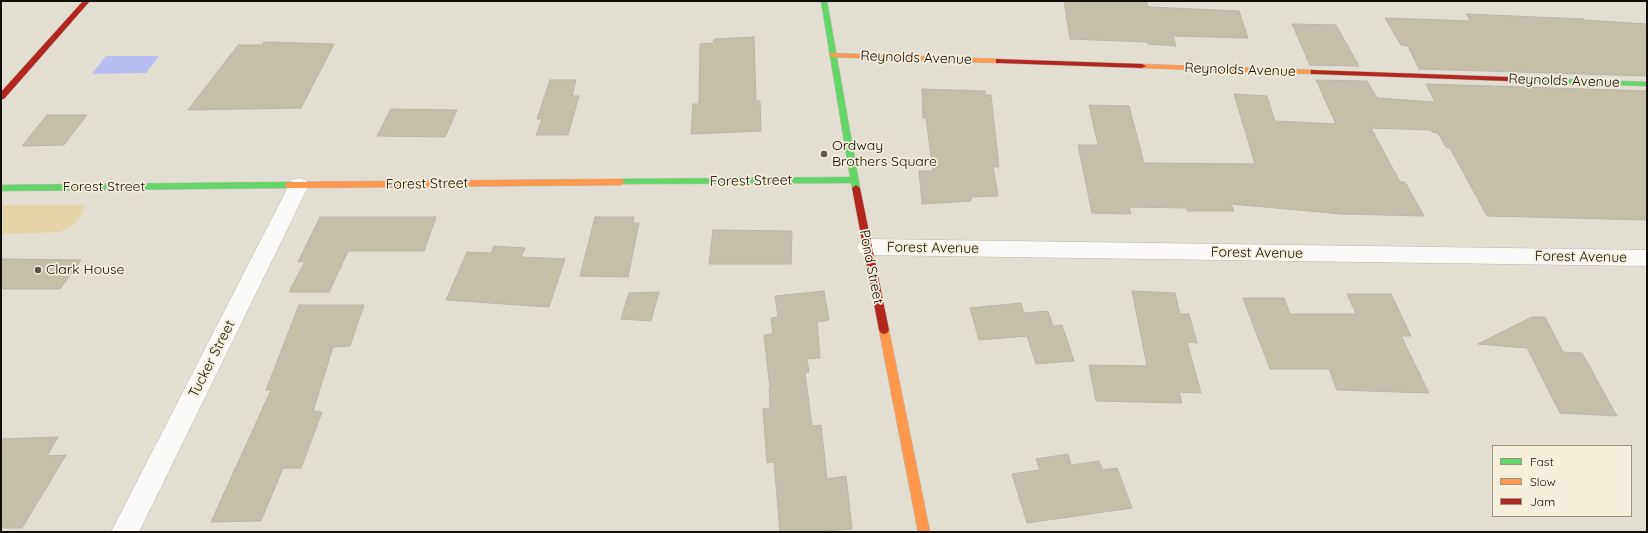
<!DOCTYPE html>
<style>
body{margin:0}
#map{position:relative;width:1648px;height:533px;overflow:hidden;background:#e2ded2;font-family:Quicksand,sans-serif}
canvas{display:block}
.frame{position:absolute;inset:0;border:2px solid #110f08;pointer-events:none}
.legend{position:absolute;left:1492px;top:445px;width:140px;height:72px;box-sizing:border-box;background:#f5eeda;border:1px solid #9a9586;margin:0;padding:5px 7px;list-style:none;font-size:12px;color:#110f08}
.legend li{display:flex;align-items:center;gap:8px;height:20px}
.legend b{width:20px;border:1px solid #9a9586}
</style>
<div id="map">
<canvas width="1648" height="533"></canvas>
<div class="frame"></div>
<ul class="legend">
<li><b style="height:5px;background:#63d668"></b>Fast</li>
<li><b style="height:5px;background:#ff974d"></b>Slow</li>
<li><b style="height:5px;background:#b3261e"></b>Jam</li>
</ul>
</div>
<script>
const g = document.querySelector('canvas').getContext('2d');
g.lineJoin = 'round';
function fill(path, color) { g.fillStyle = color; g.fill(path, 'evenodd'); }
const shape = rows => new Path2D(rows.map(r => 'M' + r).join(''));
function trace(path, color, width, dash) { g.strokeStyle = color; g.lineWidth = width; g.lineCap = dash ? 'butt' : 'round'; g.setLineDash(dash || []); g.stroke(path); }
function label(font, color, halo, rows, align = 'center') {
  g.font = font + ' Quicksand,sans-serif'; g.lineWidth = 3.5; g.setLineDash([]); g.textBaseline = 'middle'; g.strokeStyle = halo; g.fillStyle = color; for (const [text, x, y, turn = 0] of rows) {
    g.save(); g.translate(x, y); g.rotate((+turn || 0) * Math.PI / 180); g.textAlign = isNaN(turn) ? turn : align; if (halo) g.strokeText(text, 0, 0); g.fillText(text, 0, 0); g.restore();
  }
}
fill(shape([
 [1,205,85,205,80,218,75,224,60,232,1,234]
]), '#e4d5a8');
fill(shape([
 [106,56,159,56,146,73,92,74]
]), '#b8bef2');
const building = shape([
 [1064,1,1146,1,1148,7,1239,11,1248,38,1173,36,1176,46,1148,44,1147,42,1070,39,1064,1],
 [1466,14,1583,19,1584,20,1647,24,1647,76,1419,69,1408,46,1401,45,1385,18,1471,21,1466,14],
 [1292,24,1336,25,1359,66,1310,65,1292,24],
 [754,37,756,101,760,101,761,131,691,134,693,104,699,104,700,44,713,43,714,39,754,37],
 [264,42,334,44,301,108,188,110,238,45,262,45,264,42],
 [550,80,576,80,572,96,579,96,568,135,536,135,542,119,537,119,550,80],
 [1316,80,1367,81,1377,98,1435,102,1426,84,1647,91,1647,220,1487,216,1450,148,1446,147,1438,133,1432,132,1431,130,1371,128,1400,182,1405,182,1424,216,1342,214,1231,204,1234,211,1187,211,1186,208,1129,207,1131,214,1092,213,1078,145,1098,145,1089,105,1129,106,1144,163,1255,164,1234,94,1267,96,1275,121,1336,124,1316,80],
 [922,89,985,91,985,95,991,95,999,167,993,167,998,196,971,197,971,201,922,204,919,171,933,171,926,118,923,118,922,89],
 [391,109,457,110,445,137,377,136,391,109],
 [47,115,87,115,64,145,22,146,47,115],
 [320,217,436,217,424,251,348,251,329,292,289,292,305,261,298,262,320,217],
 [595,217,634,217,633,223,639,223,628,277,580,276,595,217],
 [713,230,792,231,791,264,709,264,713,230],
 [494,246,525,248,521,257,565,259,549,307,446,300,467,252,491,253,494,246],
 [1,259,81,260,60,289,1,289,1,259],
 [824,291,829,320,817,322,820,358,807,359,809,372,805,373,812,426,821,425,827,479,846,476,852,529,814,532,780,532,774,462,767,463,763,409,770,408,769,388,770,388,764,335,773,334,771,318,778,317,775,296,824,291],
 [1132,291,1175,293,1180,314,1189,314,1197,343,1187,342,1201,393,1179,392,1182,403,1096,401,1089,365,1147,366,1132,291],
 [659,292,651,321,621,319,629,293,659,292],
 [1347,294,1391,294,1411,336,1401,336,1429,393,1337,390,1329,369,1270,369,1243,298,1284,298,1290,314,1356,314,1347,294],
 [1021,303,1024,313,1048,311,1053,326,1062,325,1074,361,1036,364,1027,336,979,340,970,308,1021,303],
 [299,305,364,305,350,346,333,347,313,411,322,412,301,468,283,468,261,521,211,522,271,390,266,390,299,305],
 [1532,317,1545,317,1563,352,1582,353,1617,416,1560,413,1527,348,1478,344,1532,317],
 [58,437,47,456,66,455,22,528,1,528,1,439,58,437],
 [1068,454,1071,465,1099,461,1103,470,1117,468,1132,508,1027,523,1012,474,1040,470,1036,459,1068,454]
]);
fill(building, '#c5bea8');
trace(building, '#b8b5ac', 1);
const street = shape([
 [299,178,306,180,309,185,139,532,111,532,289,185,292,180,299,178],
 [868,239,1647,250,1647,266,868,255,860,253,857,247,860,241,868,239]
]);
const fast = shape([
 [821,1,827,1,860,188,859,190,853,190,851,183,618,184,617,182,621,179,850,177,821,1],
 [1505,77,1647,82,1647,86,1508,81,1505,81,1505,77],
 [288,182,292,185,288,188,1,191,1,185,288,182]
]);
const slow = shape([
 [830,53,999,59,1003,61,999,63,833,57,829,55,830,53],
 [1139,64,1314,70,1318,72,1314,74,1142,68,1139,68,1139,64],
 [621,179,625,182,621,185,288,188,284,185,288,182,621,179],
 [884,326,887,327,889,330,930,532,918,532,879,330,881,327,884,326]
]);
const jam = shape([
 [83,1,90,1,4,99,1,99,1,92,83,1],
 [996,59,1142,64,1146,66,1142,68,999,63,996,63,996,59],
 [1311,70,1508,77,1512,79,1508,81,1314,74,1311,74,1311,70],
 [856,185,860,188,889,330,887,333,884,334,881,333,879,330,852,188,856,185]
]);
trace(street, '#b9b6ad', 1);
trace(fast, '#b9b6ad', 1);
trace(slow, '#b9b6ad', 1);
trace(jam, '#b9b6ad', 1);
fill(street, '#fbfaf8');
fill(fast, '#63d668');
fill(slow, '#ff974d');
fill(jam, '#b3261e');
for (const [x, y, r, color] of [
 [824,154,4,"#5a574f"],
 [38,270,4,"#5a574f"]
]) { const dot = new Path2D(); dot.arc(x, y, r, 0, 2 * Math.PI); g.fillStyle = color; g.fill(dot); trace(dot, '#f5eeda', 1.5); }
label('14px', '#110f08', '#f5eeda', [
 ["Reynolds Avenue",916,58,2],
 ["Reynolds Avenue",1240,70,2],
 ["Reynolds Avenue",1564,81,2],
 ["Forest Street",751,181,-1],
 ["Forest Street",427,184,-1],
 ["Forest Street",104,187],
 ["Forest Avenue",933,248,1],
 ["Forest Avenue",1257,253,1],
 ["Forest Avenue",1581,257,1],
 ["Pond Street",871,267,79],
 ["Tucker Street",212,359,-63]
]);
label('14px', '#110f08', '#f5eeda', [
 ["Ordway",832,146],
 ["Brothers Square",832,162],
 ["Clark House",46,270]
], 'left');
</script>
